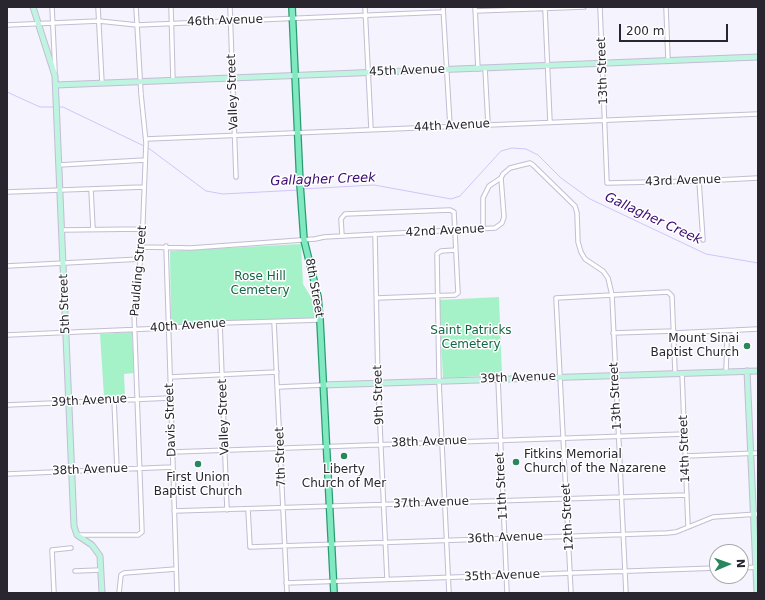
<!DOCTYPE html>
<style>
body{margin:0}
#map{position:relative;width:765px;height:600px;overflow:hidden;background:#f5f3fd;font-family:"DejaVu Sans",sans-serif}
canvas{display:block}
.frame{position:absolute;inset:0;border:8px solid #292630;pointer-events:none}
.north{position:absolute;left:709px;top:544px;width:40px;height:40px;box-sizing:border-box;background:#fff;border:1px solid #a9a8ac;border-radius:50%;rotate:88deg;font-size:11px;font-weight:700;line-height:16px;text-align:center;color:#292630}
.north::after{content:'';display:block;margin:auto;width:14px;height:18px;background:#29865d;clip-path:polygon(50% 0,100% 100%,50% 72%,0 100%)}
.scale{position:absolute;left:619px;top:24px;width:109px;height:18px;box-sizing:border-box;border:2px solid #292630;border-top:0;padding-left:5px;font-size:12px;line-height:14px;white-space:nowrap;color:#292630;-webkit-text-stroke:3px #fff;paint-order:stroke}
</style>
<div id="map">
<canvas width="765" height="600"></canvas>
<div class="frame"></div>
<div class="north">N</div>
<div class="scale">200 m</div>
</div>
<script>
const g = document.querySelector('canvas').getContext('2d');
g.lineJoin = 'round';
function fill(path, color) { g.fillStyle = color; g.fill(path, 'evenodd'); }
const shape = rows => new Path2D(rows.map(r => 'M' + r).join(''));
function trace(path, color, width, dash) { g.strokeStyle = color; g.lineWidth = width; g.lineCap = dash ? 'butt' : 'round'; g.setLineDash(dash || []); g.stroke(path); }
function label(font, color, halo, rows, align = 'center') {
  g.font = font + ' "DejaVu Sans",sans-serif'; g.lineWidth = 3; g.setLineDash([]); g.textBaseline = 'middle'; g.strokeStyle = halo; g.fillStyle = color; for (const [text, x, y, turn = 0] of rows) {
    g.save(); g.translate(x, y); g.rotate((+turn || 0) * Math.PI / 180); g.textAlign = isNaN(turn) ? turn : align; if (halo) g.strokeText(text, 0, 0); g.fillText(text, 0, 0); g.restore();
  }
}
fill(shape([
 [301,244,303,284,314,302,316,318,171,325,170,251],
 [499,297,502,375,443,378,439,300],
 [132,332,134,373,124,374,125,396,104,397,100,334]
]), '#a5f2c9');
trace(shape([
 [7,92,40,107,55,107],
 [58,107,63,107,144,146],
 [147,147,206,191,223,194,299,190],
 [302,189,374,185,451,199,460,196,501,151,512,148,526,149,538,155,561,178,590,199,706,254,758,263]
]), '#d1c4fa', 1);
const street = shape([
 [52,7,55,71],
 [98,7,102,83],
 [171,7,173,81],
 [230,7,236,177],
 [365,7,371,129],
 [443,7,450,126],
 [475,7,478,69],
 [600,7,607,183,699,181,758,178],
 [666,7,668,60],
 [545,9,550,122],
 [475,11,584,7],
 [7,25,99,21,137,25,443,12],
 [485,68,488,124],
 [146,139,758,114],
 [59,165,145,160],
 [699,181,703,240],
 [91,189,93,229],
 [7,192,144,187],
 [483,229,483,198,489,186,501,178],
 [62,230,143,229],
 [375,234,378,383,387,579],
 [342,236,341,219,345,214,450,210,454,212,458,293,455,295,377,298],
 [166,246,177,593],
 [142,247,191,248,315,239,324,237,495,228,502,223,504,217,501,178,503,174,510,168,530,163,533,165,575,206,577,213,578,242,581,252,585,259,603,271,608,278,612,295,626,593],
 [7,266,141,259],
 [274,322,287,593],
 [220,323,227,510],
 [613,333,674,331],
 [674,333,758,329],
 [7,335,168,328,220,323,320,320],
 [726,371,727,342,737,330],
 [682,373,688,526],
 [170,377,277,372],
 [498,379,507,593],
 [278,387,323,385],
 [114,400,117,469],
 [7,405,171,398],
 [173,452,685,434],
 [686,456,758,453],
 [7,474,173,467],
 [248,509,250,547,667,533,676,532,713,517,758,514],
 [174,511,687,495],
 [78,535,138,535,142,532,134,312,142,247,146,143,141,94,136,7],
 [741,568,758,567],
 [75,571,101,570],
 [286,583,717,568],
 [54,593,52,550,71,548],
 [119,593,121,575,124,573,176,569],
 [449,593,439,381,437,254,441,251,456,250],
 [571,593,556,298,668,292,672,296,675,372]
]);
const secondary = shape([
 [33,7,55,76,74,526,77,535,92,545,100,556,102,593],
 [56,85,758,57],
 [747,371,757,593],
 [323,385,758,371]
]);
const primary = shape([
 [292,7,300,184,304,240,318,297,320,320,334,593]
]);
trace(street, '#c3bdd5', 5.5);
trace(secondary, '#c3bdd5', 7);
trace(primary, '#2a9c72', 8);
trace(street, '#fff', 3.5);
trace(secondary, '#bff4e0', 5);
trace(primary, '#80e9c0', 5.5);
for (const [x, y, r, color] of [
 [747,346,4,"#29865d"],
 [344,456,4,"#29865d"],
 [516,462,4,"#29865d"],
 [198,464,4,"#29865d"]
]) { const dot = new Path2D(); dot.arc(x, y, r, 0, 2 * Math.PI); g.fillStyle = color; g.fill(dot); trace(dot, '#fff', 1.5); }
label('12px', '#292630', '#fff', [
 ["46th Avenue",225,21,-2],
 ["45th Avenue",407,71,-2],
 ["13th Street",603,71,-92],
 ["Valley Street",233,92,-92],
 ["44th Avenue",452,126,-3],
 ["43rd Avenue",683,181,-2],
 ["42nd Avenue",445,231,-3],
 ["Paulding Street",139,271,-85],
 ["8th Street",314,288,80],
 ["5th Street",65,304,-92],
 ["40th Avenue",188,326,-4],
 ["39th Avenue",518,378,-2],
 ["9th Street",379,395,-92],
 ["13th Street",616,396,-93],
 ["39th Avenue",89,401,-3],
 ["Valley Street",224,417,-92],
 ["Davis Street",171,420,-92],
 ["38th Avenue",429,442,-2],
 ["14th Street",685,449,-92],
 ["7th Street",281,457,-92],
 ["38th Avenue",90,470,-2],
 ["11th Street",502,486,-93],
 ["37th Avenue",431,503,-2],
 ["12th Street",568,517,-93],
 ["36th Avenue",505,538,-2],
 ["35th Avenue",502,576,-2]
]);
label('12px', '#156645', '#fff', [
 ["Rose Hill",260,277],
 ["Cemetery",260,291],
 ["Saint Patricks",471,331],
 ["Cemetery",471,345]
]);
label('12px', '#292630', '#fff', [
 ["Mount Sinai",739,339,"right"],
 ["Baptist Church",739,353,"right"],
 ["Fitkins Memorial",524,455,"left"],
 ["Church of the Nazarene",524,469,"left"],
 ["Liberty",344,470],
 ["Church of Mer",344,484],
 ["First Union",198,478],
 ["Baptist Church",198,492]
]);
label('italic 13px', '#390871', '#fff', [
 ["Gallagher Creek",323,180,-2],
 ["Gallagher Creek",653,219,25]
]);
</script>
